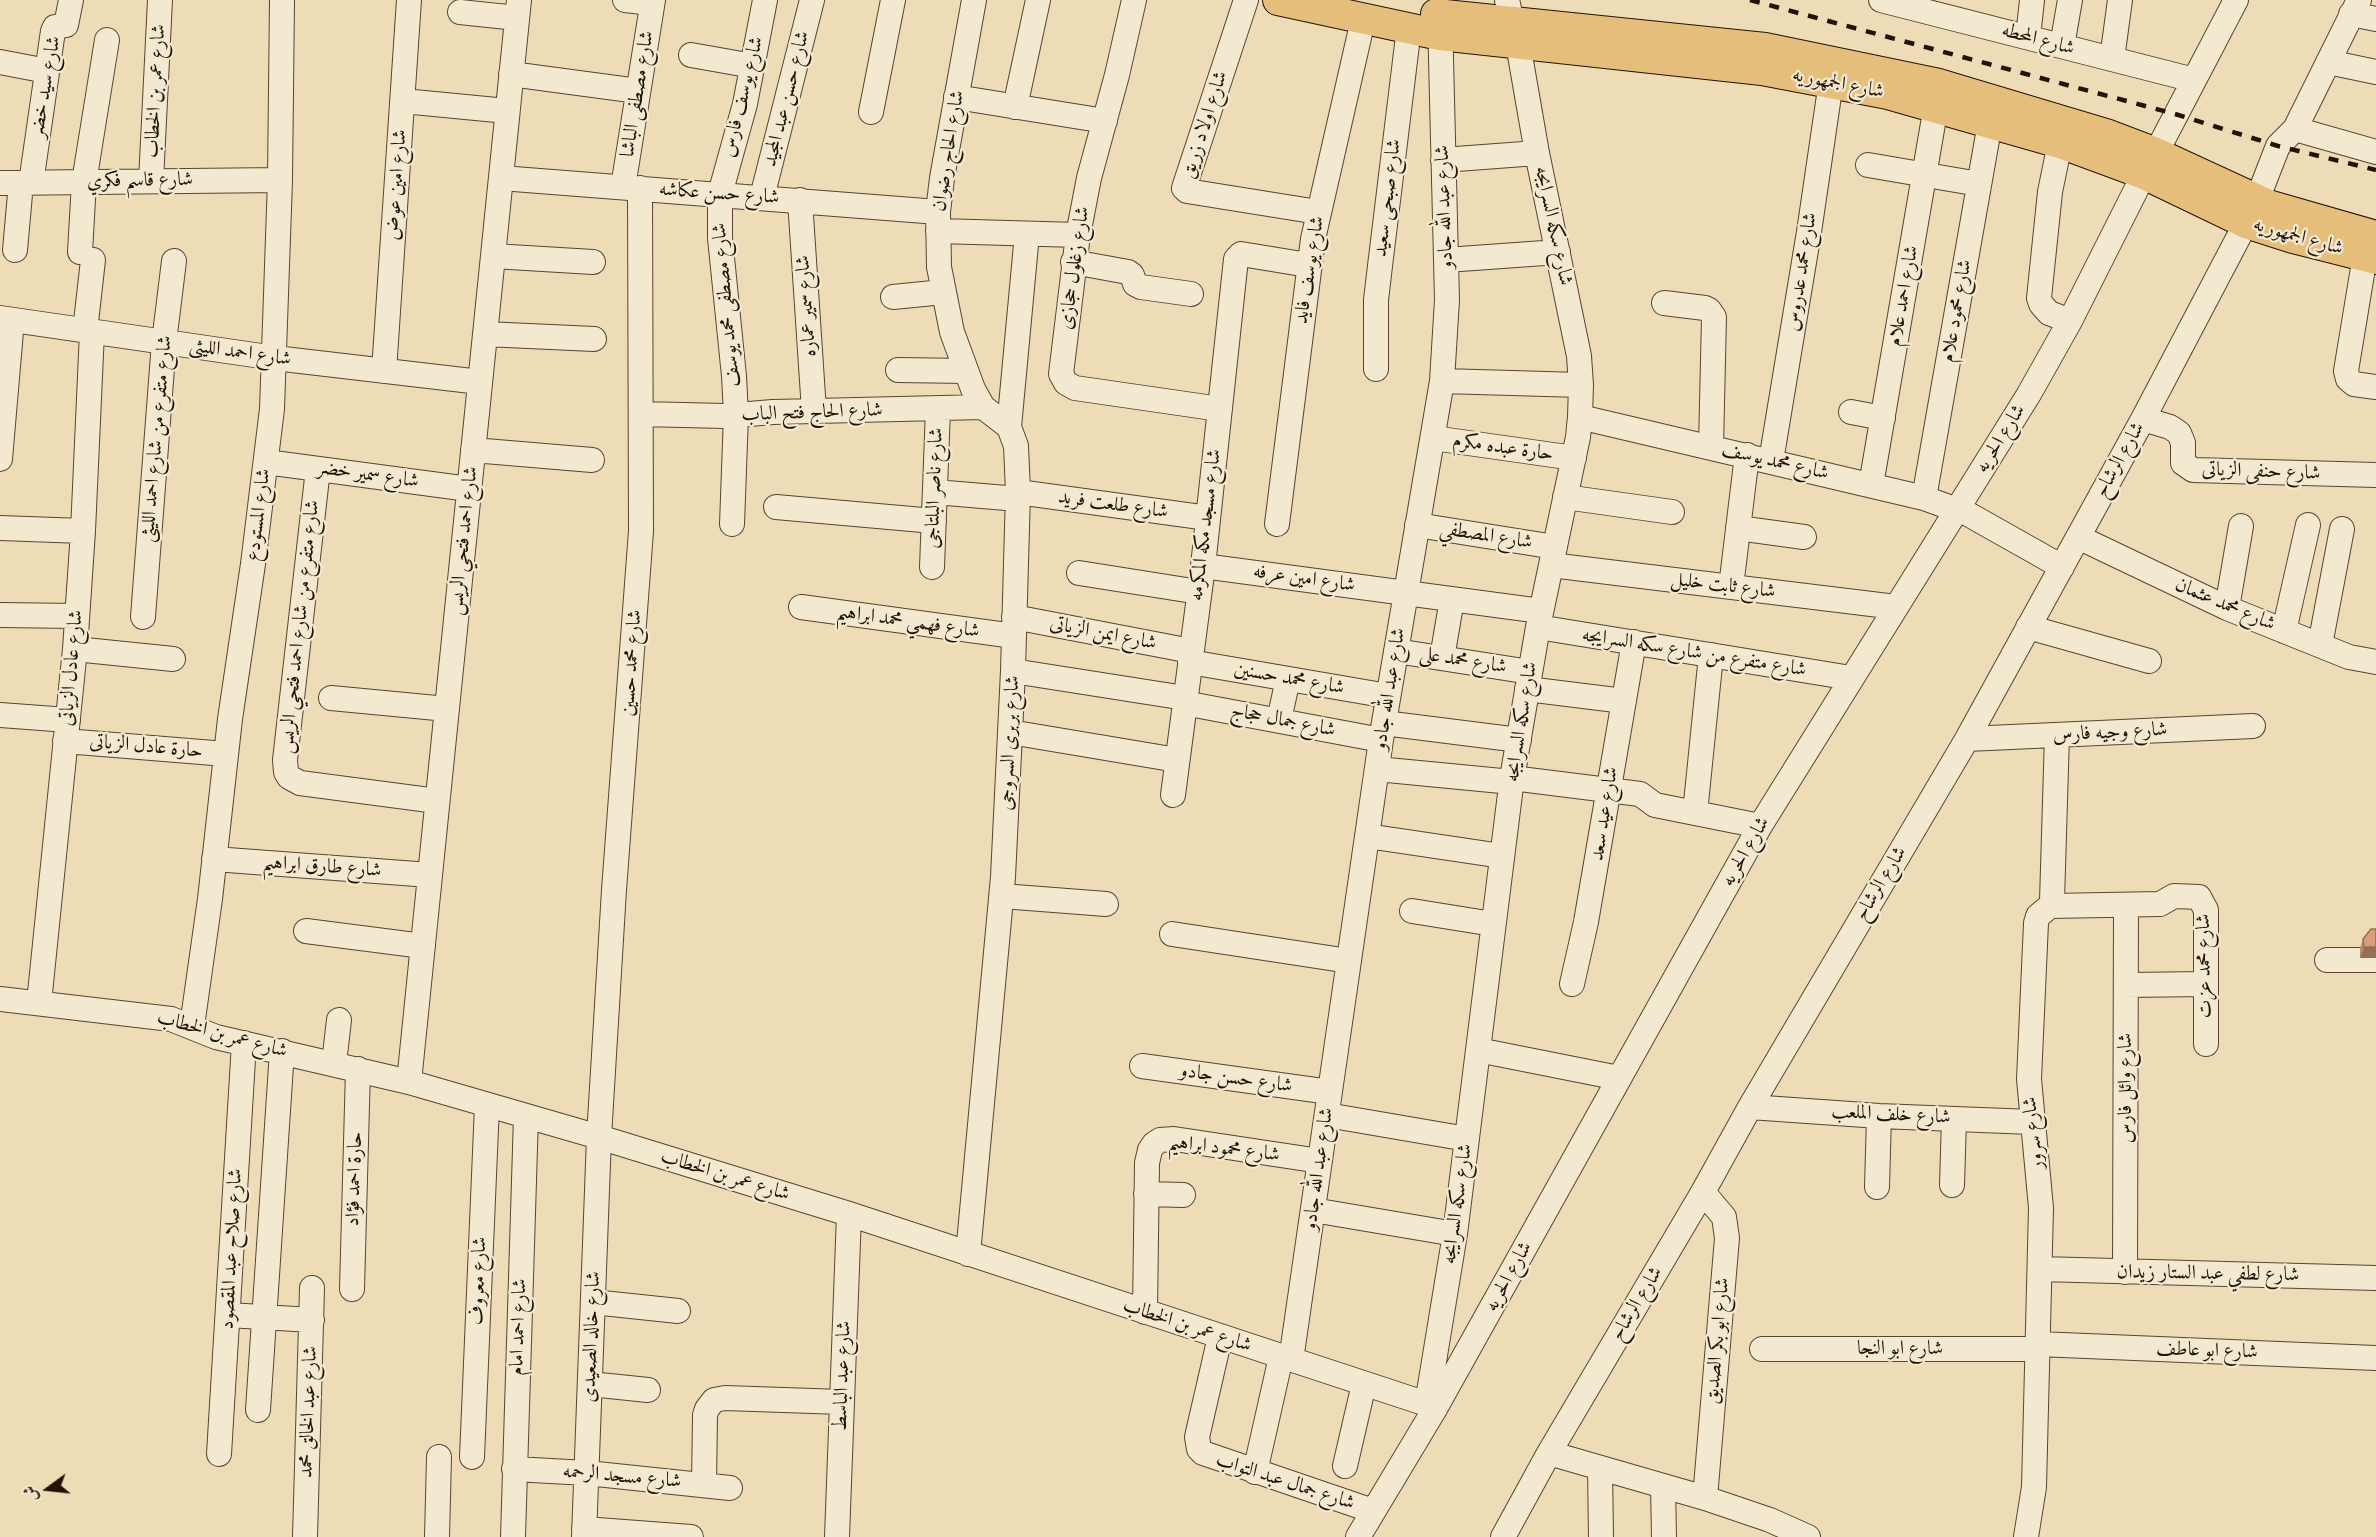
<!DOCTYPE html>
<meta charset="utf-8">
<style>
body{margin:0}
#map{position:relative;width:2376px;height:1537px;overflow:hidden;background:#eddcb6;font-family:"Libre Bodoni",Amiri,serif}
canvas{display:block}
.north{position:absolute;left:18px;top:1459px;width:60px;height:60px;-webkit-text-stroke:4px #f3e8d0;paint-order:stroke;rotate:255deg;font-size:16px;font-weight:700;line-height:24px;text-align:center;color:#231307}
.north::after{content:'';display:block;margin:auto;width:21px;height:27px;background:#231307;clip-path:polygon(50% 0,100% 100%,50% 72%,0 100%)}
</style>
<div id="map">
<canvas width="2376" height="1537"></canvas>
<div class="north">ش</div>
</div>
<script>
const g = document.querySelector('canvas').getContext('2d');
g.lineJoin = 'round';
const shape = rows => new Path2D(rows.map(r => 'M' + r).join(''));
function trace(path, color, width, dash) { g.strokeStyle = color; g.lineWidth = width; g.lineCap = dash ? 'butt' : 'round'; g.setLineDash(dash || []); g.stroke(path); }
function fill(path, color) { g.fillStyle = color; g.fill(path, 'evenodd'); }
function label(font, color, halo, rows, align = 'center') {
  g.font = font + ' "Libre Bodoni",Amiri,serif'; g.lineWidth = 4.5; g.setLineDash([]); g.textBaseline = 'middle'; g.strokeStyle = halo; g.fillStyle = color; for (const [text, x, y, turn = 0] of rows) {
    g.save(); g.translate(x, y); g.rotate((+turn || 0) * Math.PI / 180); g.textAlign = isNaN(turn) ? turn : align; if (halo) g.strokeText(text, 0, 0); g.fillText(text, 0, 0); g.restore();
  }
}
const minor = shape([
 [625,0,652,3],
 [974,0,942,178,938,212,939,267,952,332,973,389,983,407,1009,427],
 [1134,0,1117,75,1089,178,1078,235,1061,374,1066,383,1075,388,1220,409],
 [1246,0,1184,188,1187,191,1318,212],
 [1507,0,1512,21],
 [1881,0,2194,80],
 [460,12,517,18],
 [2351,14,2376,19],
 [2028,37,2032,0],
 [2062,46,2070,0],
 [691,55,753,66],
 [2112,59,2120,0],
 [0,62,47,71],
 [2328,62,2376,72],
 [511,74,638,91],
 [956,97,1105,121],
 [403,101,507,111],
 [1015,107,1038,0],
 [871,112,893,0],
 [2295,129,2376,152],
 [2060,143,2050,192,2039,298,2041,304,2049,313,2070,321],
 [2156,153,2236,0],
 [1443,160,1537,153],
 [1868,165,1979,184],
 [501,178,938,212],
 [151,181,160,0],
 [0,183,280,180],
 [31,183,53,31,55,27,66,25,71,0],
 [623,187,653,0],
 [762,197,812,0],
 [800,200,814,411],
 [2257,200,2278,146,2295,129,2359,0],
 [938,231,1078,235],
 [15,250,21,183],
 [80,252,84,182,107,40],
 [493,256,593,262],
 [2365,256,2346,371,2348,379,2354,384,2376,387],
 [1446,260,1558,252],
 [1073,262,1128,272,1132,275,1135,284,1141,287,1191,294],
 [893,297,943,292],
 [1664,303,1705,308,1709,310,1714,317,1711,447],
 [0,318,275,358,480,382],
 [85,331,93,260],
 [485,334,594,339],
 [1376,369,1376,300,1380,266,1409,28],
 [898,370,966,371],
 [384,371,409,0],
 [1442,381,1581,385],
 [1851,412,1883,418],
 [641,414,725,416,773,412,983,407],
 [1580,417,1924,498,1968,514,2062,567],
 [2143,419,2170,427,2179,433,2183,443,2183,463,2193,470,2376,475],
 [1433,438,1574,458],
 [473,450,592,460],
 [0,459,12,320],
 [1771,461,1809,232,1831,82],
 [266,462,469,489],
 [318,469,285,760,286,772,289,777,300,783,437,801],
 [1871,485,1936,106],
 [935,492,1018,499],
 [1018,492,1208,518],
 [1565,497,1672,512],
 [1924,498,1990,123],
 [776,507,934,521],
 [732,524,736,415,734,376,720,238,720,194,745,104,765,0],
 [1277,524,1313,239,1363,20],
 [1417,525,1555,547],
 [0,528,83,531],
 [1738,528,1804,537],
 [2078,537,2227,608,2349,657,2376,662],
 [1551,565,1896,607],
 [1203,566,1541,611],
 [932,567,938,409],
 [1079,573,1199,592],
 [1731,587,1747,455],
 [801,607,1014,636],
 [2227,608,2241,526],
 [0,615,77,616],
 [143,617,164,342,174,261],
 [1014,617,1191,651],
 [1538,627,1851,678],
 [2028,627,2149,661],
 [2284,631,2308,525],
 [2320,645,2342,529],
 [75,649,173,659],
 [1396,651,1530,672],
 [1442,658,1452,599],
 [1190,662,1388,696],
 [1013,671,1185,698],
 [1527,689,1624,701],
 [331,698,447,709],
 [1184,703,1381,740],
 [0,715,68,720],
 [1279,720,1288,679],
 [1384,723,1519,740],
 [1010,732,1177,760],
 [1967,739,2253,726],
 [65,741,226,754],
 [1377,769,1512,782],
 [1512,778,1640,794,1655,805,1760,826],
 [1173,795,1203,566,1236,259,1241,254,1308,265],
 [1695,813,1711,655],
 [1367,836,1502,856],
 [214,859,430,875],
 [1002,896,1106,904],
 [2050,906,2160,904,2174,896,2199,897,2206,910,2206,1044],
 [1412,911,1493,924],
 [306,931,423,946],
 [1172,934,1349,961],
 [2327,960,2376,960],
 [1572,984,1586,922,1634,642],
 [2126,985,2206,984],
 [0,999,171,1019,216,1037,409,1082,599,1137,849,1214,1436,1407],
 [39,1003,75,649,83,531,92,332],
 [192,1026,210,899,230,719,253,564,272,409,280,180,282,0],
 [1478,1050,1619,1078],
 [334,1063,339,1020],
 [1142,1066,1330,1092],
 [409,1082,519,0],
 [1750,1107,1879,1116,2032,1122],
 [1327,1115,1467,1139],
 [1952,1185,1954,1119],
 [1877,1187,1879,1116],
 [1703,1192,1724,1217,1727,1238,1705,1498],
 [1146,1194,1183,1195],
 [1313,1210,1455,1234],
 [968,1254,1003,877,1013,671,1018,492,1016,446,1009,427,1027,234],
 [2040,1269,2376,1278],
 [2125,1272,2126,905],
 [352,1289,358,1069],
 [593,1302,678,1311],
 [1145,1312,1147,1163,1150,1150,1154,1144,1160,1140,1174,1139,1320,1161],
 [228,1315,312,1320],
 [1220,1337,1197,1437,1199,1449,1203,1453,1373,1511],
 [2038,1344,2376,1358],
 [1762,1349,2038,1349],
 [1291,1360,1381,740,1442,381,1447,300,1440,18],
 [590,1384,648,1390],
 [1427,1404,1455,1234,1512,778,1538,627,1578,437,1580,417,1581,385,1579,356,1537,153,1518,44],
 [258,1410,282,1051],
 [1549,1453,1705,1498,1770,1520,1808,1537],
 [219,1454,244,1043],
 [472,1457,487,1105],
 [1345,1466,1364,1384],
 [1600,1468,1601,1537],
 [514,1469,587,1473,730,1488],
 [1255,1472,1281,1357],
 [704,1485,705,1415,707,1409,714,1400,725,1398,842,1402],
 [1663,1486,1664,1537],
 [584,1529,691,1537],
 [305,1537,312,1288],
 [437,1537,439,1457],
 [513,1537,526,1116],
 [584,1537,599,1137,614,890,641,531,640,188],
 [837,1537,849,1214],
 [1358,1537,1436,1407,1760,826,2029,394,2070,321,2144,174],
 [1503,1537,1549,1453,1703,1192,1750,1107,1967,739,2143,419,2246,223],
 [2026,1537,2034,1487,2041,1208,2029,1079,2036,923,2038,916,2050,906,2052,901,2057,735]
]);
const major = shape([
 [1278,0,1440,35,1762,70,1888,94,2060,143,2144,174,2246,223,2293,238,2376,259],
 [1436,14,1765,48,1939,84,2106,134,2156,153,2271,206,2376,236]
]);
trace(minor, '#564533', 26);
trace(major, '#231307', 32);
trace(minor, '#f3e8d0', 24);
trace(major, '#e6be7b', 30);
trace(shape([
 [1750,0,2175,114,2278,146,2376,170]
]), '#231307', 4.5, [10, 10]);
fill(shape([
 [2371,929,2360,958,2360,949,2363,939]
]), '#ba886a');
fill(shape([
 [2364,947,2376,947,2376,958,2360,958]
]), '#976f56');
const building = shape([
 [2371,929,2376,929,2376,947,2364,947,2363,939,2371,929]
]);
fill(building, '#d89e7b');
trace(building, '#976f56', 1.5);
label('20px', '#231307', '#f3e8d0', [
 ["شارع المحطه",2038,40,15],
 ["شارع الجمهوريه",1838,84,11],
 ["شارع سيد خضر",46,87,-80],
 ["شارع عمر بن الخطاب",156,91,-87],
 ["شارع مصطفى الباشا",638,94,-81],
 ["شارع يوسف فارس",743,97,-76],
 ["شارع حسن عبد المجيد",787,99,-76],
 ["شارع اولاد زريق",1205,125,-72],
 ["شارع الحاج رضوان",949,151,-81],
 ["شارع قاسم فكري",140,181,-1],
 ["شارع امين عوض",397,185,-86],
 ["شارع حسن عكاشه",719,194,4],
 ["شارع صبحى سعيد",1388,198,-83],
 ["شارع عبد الله جادو",1445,207,-92],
 ["شارع سكه السرايجه",1553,226,78],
 ["شارع الجمهوريه",2298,237,16],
 ["شارع زغلول حجازى",1075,268,-82],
 ["شارع يوسف فايد",1310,270,-81],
 ["شارع محمد عدروس",1802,272,-81],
 ["شارع احمد علام",1904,296,-80],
 ["شارع مصطفى محمد يوسف",727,305,-95],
 ["شارع سمير عماره",807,306,-94],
 ["شارع محمود علام",1957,311,-80],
 ["شارع احمد الليثى",240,353,8],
 ["شارع الحاج فتح الباب",812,413,-2],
 ["شارع متفرع من شارع احمد الليثى",157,439,-85],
 ["شارع الحريه",2001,439,-58],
 ["حارة عبده مكرم",1503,448,8],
 ["شارع الرشاح",2120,460,-61],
 ["شارع محمد يوسف",1775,462,13],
 ["شارع حنفى الزياتى",2261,472,2],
 ["شارع سمير خضر",368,475,8],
 ["شارع ناصر البلتاجى",935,488,-88],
 ["شارع طلعت فريد",1113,505,8],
 ["شارع المستودع",259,515,-83],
 ["شارع مسجد مكه المكرمه",1206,525,-83],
 ["شارع المصطفي",1486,536,9],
 ["شارع احمد فتحي الريس",464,541,-84],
 ["شارع امين عرفه",1304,579,8],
 ["شارع ثابت خليل",1723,586,7],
 ["شارع محمد عثمان",2225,605,23],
 ["شارع فهمي محمد ابراهيم",908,622,8],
 ["شارع متفرع من شارع احمد فتحي الريس",300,627,-84],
 ["شارع ايمن الزياتى",1103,634,11],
 ["شارع متفرع من شارع سكه السرايجه",1694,653,9],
 ["شارع محمد على",1463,661,9],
 ["شارع محمد حسين",632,663,-86],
 ["شارع عادل الزياتى",72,668,-85],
 ["شارع محمد حسنين",1289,679,10],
 ["شارع عبد الله جادو",1390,689,-81],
 ["شارع جمال حجاج",1283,721,11],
 ["شارع سكه السرايجه",1522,722,-81],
 ["شارع وجيه فارس",2110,733,-3],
 ["شارع بربرى السروجى",1010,743,-87],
 ["حارة عادل الزياتى",146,747,5],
 ["شارع عيد سعد",1605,814,-81],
 ["شارع الحريه",1746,852,-60],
 ["شارع طارق ابراهيم",322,867,4],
 ["شارع الرشاح",1881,884,-59],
 ["شارع محمد عزت",2205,966,-91],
 ["شارع عمر بن الخطاب",222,1035,15],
 ["شارع حسن جادو",1236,1079,8],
 ["شارع وائل فارس",2126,1088,-90],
 ["شارع خلف الملعب",1891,1115,3],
 ["شارع سرور",2034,1133,-96],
 ["شارع محمود ابراهيم",1224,1149,7],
 ["شارع عبد الله جادو",1319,1169,-82],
 ["شارع عمر بن الخطاب",725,1176,17],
 ["حارة احمد فؤاد",355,1179,-88],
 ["شارع سكه السرايجه",1458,1204,-82],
 ["شارع صلاح عبد المقصود",232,1249,-87],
 ["شارع لطفي عبد الستار زيدان",2208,1274,1],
 ["شارع الحريه",1509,1277,-61],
 ["شارع معروف",479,1281,-88],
 ["شارع الرشاح",1637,1304,-59],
 ["شارع عمر بن الخطاب",1187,1326,18],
 ["شارع احمد امام",519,1327,-88],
 ["شارع خالد الصعيدى",592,1337,-88],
 ["شارع ابو بكر الصديق",1718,1341,-85],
 ["شارع ابو النجا",1900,1349],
 ["شارع ابو عاطف",2207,1351,2],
 ["شارع عبد الباسط",843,1376,-88],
 ["شارع عبد الخالق محمد",309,1412,-88],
 ["شارع مسجد الرحمه",622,1477,5],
 ["شارع جمال عبد التواب",1285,1482,18]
]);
</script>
